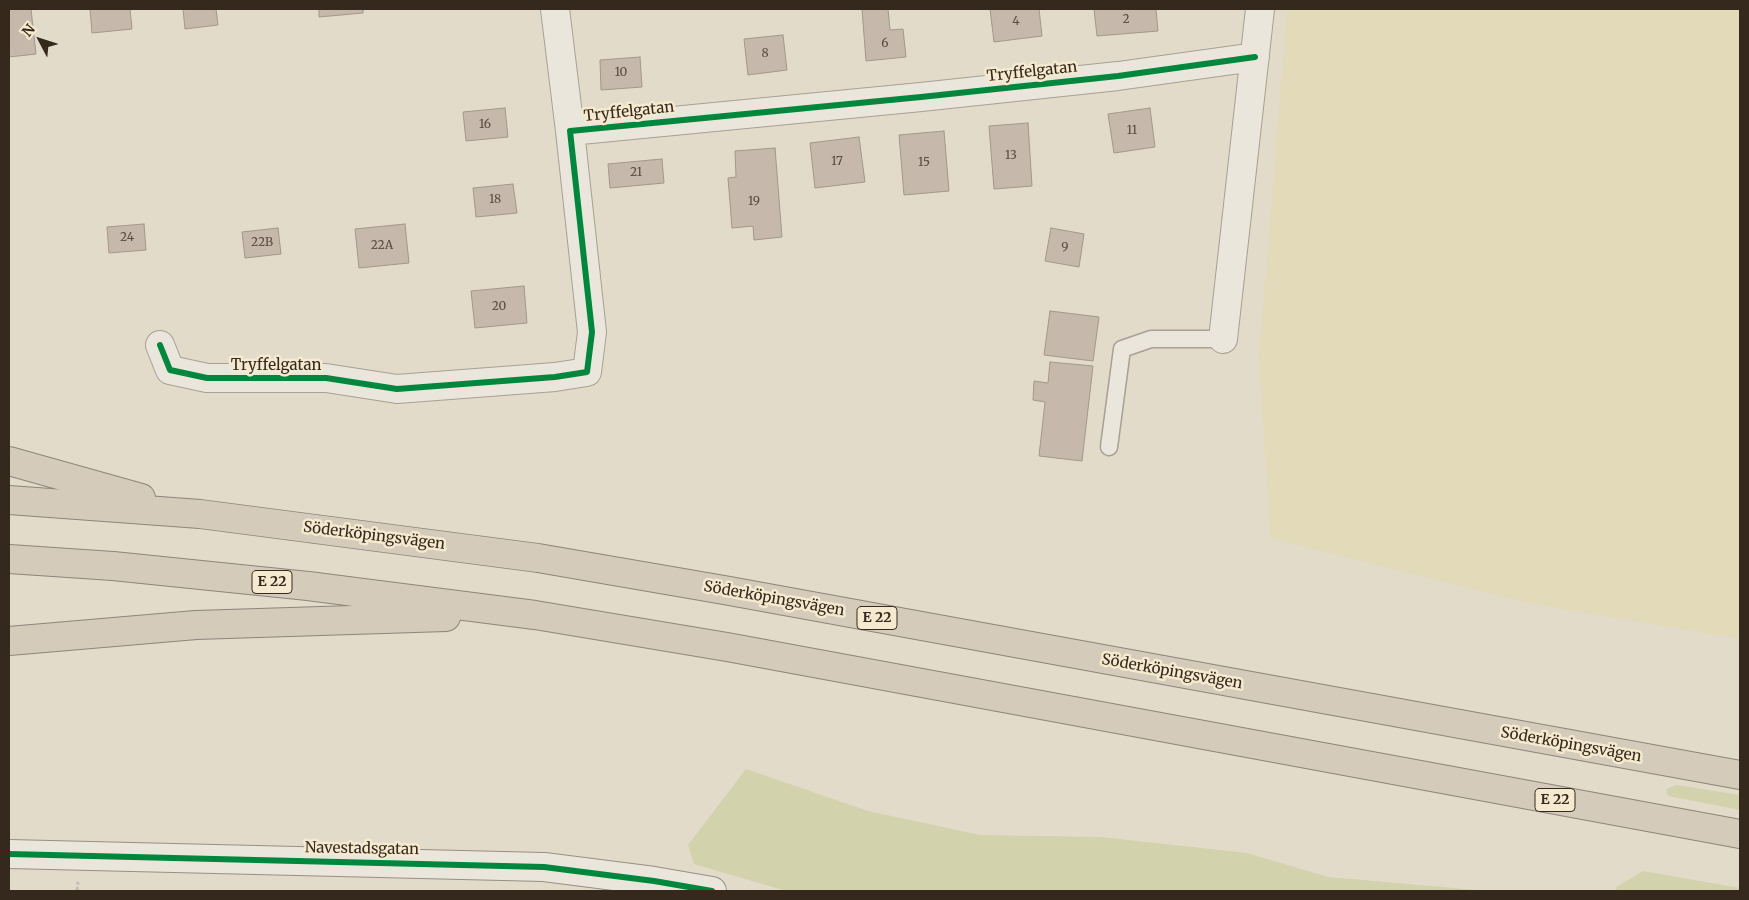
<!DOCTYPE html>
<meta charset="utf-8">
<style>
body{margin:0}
#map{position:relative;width:1749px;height:900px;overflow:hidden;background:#e2dbca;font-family:Merriweather,serif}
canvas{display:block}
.frame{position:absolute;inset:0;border:10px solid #35281c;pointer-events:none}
.north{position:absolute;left:15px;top:15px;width:50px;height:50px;-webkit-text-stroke:4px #f5eacf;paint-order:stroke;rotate:310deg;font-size:14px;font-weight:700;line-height:20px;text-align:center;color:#35281c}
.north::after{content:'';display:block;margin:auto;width:18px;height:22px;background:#35281c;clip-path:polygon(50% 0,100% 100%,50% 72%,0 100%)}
</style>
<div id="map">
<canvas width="1749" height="900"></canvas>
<div class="frame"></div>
<div class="north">N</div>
</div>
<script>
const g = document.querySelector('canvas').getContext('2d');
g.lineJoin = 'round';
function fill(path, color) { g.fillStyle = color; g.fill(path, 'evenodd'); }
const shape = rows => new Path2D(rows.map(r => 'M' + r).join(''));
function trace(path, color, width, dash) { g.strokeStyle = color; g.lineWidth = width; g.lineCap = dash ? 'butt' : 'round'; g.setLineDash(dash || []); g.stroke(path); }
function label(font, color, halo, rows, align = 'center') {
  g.font = font + ' Merriweather,serif'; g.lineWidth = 5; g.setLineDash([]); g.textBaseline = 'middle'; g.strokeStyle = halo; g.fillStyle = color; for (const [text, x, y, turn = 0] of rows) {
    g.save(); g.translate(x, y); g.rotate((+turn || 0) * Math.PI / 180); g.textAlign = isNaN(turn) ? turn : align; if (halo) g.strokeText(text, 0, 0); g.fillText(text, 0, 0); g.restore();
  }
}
fill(shape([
 [1287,9,1740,9,1740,639,1532,604,1270,538,1259,357]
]), '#e3daba');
fill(shape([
 [746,769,868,811,980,835,1101,837,1247,853,1328,877,1488,891,786,891,694,864,688,845],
 [1677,785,1740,795,1740,810,1668,796,1666,789],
 [1643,871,1740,888,1740,891,1618,891,1615,888]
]), '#d2d2ac');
const building = shape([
 [9,9,31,9,36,54,9,57,9,9],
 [90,9,130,9,132,29,92,33,90,9],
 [183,9,216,9,218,25,185,29,183,9],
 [319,9,363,9,363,13,319,17,319,9],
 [862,9,888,9,890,30,903,29,906,57,866,61,862,9],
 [990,9,1039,9,1042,36,994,42,990,9],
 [1094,9,1156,9,1158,31,1097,36,1094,9],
 [783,35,787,70,748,75,744,39,783,35],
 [640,57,642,87,601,90,600,60,640,57],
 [505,108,508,137,466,141,463,112,505,108],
 [1150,108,1155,147,1114,153,1108,114,1150,108],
 [1028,123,1032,186,994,189,989,126,1028,123],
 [944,131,949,191,904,195,899,135,944,131],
 [859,137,865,182,815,188,810,143,859,137],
 [775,148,782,237,754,240,753,226,732,228,728,178,736,177,735,151,775,148],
 [662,159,664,183,610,188,608,164,662,159],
 [513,184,517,213,476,217,473,188,513,184],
 [144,224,146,250,109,253,107,227,144,224],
 [405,224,409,263,359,268,355,229,405,224],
 [278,228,281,254,245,258,242,232,278,228],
 [1051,228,1084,234,1079,267,1045,261,1051,228],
 [524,286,527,323,475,328,471,291,524,286],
 [1050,311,1099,317,1093,361,1044,355,1050,311],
 [1050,362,1093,366,1082,461,1039,456,1045,402,1033,400,1034,381,1048,383,1050,362]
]);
fill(building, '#c6b9ab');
trace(building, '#a2978a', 1);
const lane = shape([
 [1109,447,1122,349,1151,339,1223,339]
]);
const street = shape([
 [555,9,570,131],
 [1223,339,1260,9],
 [160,345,170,370,207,378,326,378,397,389,555,377,587,372,592,332,570,131,921,97,1118,76,1255,57]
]);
const secondary = shape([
 [9,854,544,867,654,881,712,891]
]);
const highway = shape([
 [9,461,141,498],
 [9,500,200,514,538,558,724,590,1740,775],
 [9,559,113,566,308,586,535,615,727,647,1740,834],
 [9,641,196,625,446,617]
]);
trace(lane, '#a7a094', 19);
trace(street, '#a7a094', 30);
trace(secondary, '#978f83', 30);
trace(highway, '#8c857a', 30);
trace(shape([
 [77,891,78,882]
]), '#c3bcb2', 3, [4, 2.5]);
trace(lane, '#eae6db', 16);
trace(street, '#eae6db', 28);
trace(secondary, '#eae6db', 28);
trace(highway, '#d5cbbb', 28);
trace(shape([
 [160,345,170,370,207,378,326,378,397,389,555,377,587,372,592,332,570,131,921,97,1118,76,1255,57],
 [9,854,544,867,654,881,712,891]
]), '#00873e', 6);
label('12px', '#594c40', null, [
 ["2",1126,20],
 ["4",1016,22],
 ["6",885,44],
 ["8",765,54],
 ["10",621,73],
 ["16",485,125],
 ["11",1132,131],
 ["13",1011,156],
 ["17",837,162],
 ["15",924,163],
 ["21",636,173],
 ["18",495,200],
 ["19",754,202],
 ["24",127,238],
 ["22B",262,243],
 ["22A",382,246],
 ["9",1065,248],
 ["20",499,307]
]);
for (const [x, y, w] of [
 [272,582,40],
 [877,618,40],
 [1555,800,40]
]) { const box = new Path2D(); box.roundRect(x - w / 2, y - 11.5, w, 23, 4); g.fillStyle = '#f5eacf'; g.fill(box); trace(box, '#35281c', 1); }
label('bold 14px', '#35281c', null, [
 ["E 22",272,582],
 ["E 22",877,618],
 ["E 22",1555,800]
]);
label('15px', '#35281c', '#f5eacf', [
 ["Tryffelgatan",1032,72,-6],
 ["Tryffelgatan",629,112,-6],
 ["Tryffelgatan",276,366],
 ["Söderköpingsvägen",374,536,7],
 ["Söderköpingsvägen",774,599,10],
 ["Söderköpingsvägen",1172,672,10],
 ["Söderköpingsvägen",1571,745,10],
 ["Navestadsgatan",362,849,1]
]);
</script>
